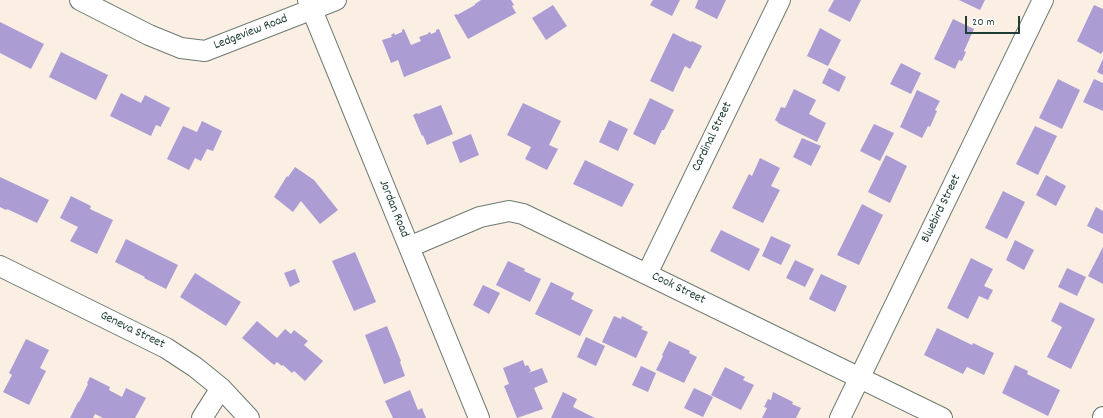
<!DOCTYPE html>
<style>
body{margin:0}
#map{position:relative;width:1103px;height:418px;overflow:hidden;background:#faefe2;font-family:Dekko,sans-serif}
canvas{display:block}
.scale{position:absolute;left:965px;top:16px;width:55px;height:18px;box-sizing:border-box;border:2px solid #1f3d34;border-top:0;padding-left:5px;font-size:12px;line-height:14px;white-space:nowrap;color:#1f3d34;-webkit-text-stroke:3px #fff;paint-order:stroke}
</style>
<div id="map">
<canvas width="1103" height="418"></canvas>
<div class="scale">20 m</div>
</div>
<script>
const g = document.querySelector('canvas').getContext('2d');
g.lineJoin = 'round';
function fill(path, color) { g.fillStyle = color; g.fill(path, 'evenodd'); }
const shape = rows => new Path2D(rows.map(r => 'M' + r).join(''));
function trace(path, color, width, dash) { g.strokeStyle = color; g.lineWidth = width; g.lineCap = dash ? 'butt' : 'round'; g.setLineDash(dash || []); g.stroke(path); }
function label(font, color, halo, rows, align = 'center') {
  g.font = font + ' Dekko,sans-serif'; g.lineWidth = 3; g.setLineDash([]); g.textBaseline = 'middle'; g.strokeStyle = halo; g.fillStyle = color; for (const [text, x, y, turn = 0] of rows) {
    g.save(); g.translate(x, y); g.rotate((+turn || 0) * Math.PI / 180); g.textAlign = isNaN(turn) ? turn : align; if (halo) g.strokeText(text, 0, 0); g.fillText(text, 0, 0); g.restore();
  }
}
fill(shape([
 [481,0,511,0,514,5,512,6,516,13,468,39,454,15,457,14,457,15,475,5,475,4],
 [653,0,680,0,672,16,650,5],
 [698,0,726,0,717,19,695,8],
 [834,0,861,0,850,22,828,11],
 [959,0,985,0,980,10],
 [553,5,567,26,546,40,532,18],
 [1094,5,1103,9,1103,51,1101,54,1077,41],
 [953,19,974,29,964,51,966,52,962,61,959,60,955,69,934,59],
 [0,22,44,44,31,69,0,53],
 [820,28,841,40,828,66,807,56],
 [404,29,411,45,421,41,419,37,428,34,428,33,430,32,431,34,436,32,436,30,439,29,451,58,404,77,398,60,391,63,382,40,392,37,391,35,394,33,395,35,402,32,402,30],
 [673,33,691,42,692,41,702,46,690,69,685,66,673,92,650,81],
 [61,52,108,75,96,100,49,77],
 [1103,59,1103,75,1097,72],
 [901,63,921,73,911,94,890,84],
 [829,68,846,77,839,92,822,83],
 [1058,79,1080,90,1062,129,1039,118],
 [1094,79,1103,83,1103,111,1083,102],
 [794,89,816,100,809,114,826,123,817,142,778,123,778,122,775,120,781,107,785,108],
 [917,90,940,101,935,110,937,111,930,127,928,126,922,138,900,127],
 [121,93,141,103,145,95,170,108,161,126,161,127,156,125,151,136,110,116],
 [650,98,674,110,664,130,662,130,655,145,633,134],
 [523,103,561,121,549,145,558,149,547,170,525,159,531,147,507,135],
 [441,105,453,134,427,145,423,135,422,136,413,115,417,113,418,114],
 [609,120,628,129,618,151,599,142],
 [202,121,222,131,213,151,207,149,201,161,195,158,189,170,167,159,183,126,197,132],
 [874,124,894,133,880,161,860,151],
 [1035,126,1057,136,1038,175,1016,164],
 [471,134,479,155,460,163,452,142],
 [802,138,821,146,811,166,793,157],
 [886,155,907,166,890,203,868,192],
 [760,158,780,168,771,186,780,190,763,223,732,208,749,174,752,176],
 [585,160,634,184,622,207,573,184],
 [295,167,314,180,338,210,320,224,301,201,293,212,274,197,287,176,288,177],
 [1046,175,1066,186,1056,206,1036,195],
 [0,177,49,200,37,223,7,209,6,210,0,207],
 [1003,191,1025,202,1007,239,985,228],
 [71,196,91,206,90,209,113,220,97,254,70,241,78,227,60,218],
 [862,204,883,215,859,265,837,255],
 [1096,207,1103,211,1103,234,1087,226],
 [721,230,760,249,749,271,710,251],
 [771,236,791,245,781,265,762,256],
 [126,239,178,265,166,289,144,278,145,277,115,262],
 [1015,240,1034,250,1024,270,1006,260],
 [1103,247,1103,284,1088,276],
 [355,252,376,302,354,311,332,261],
 [971,258,993,269,984,286,993,290,988,300,979,296,968,319,947,308],
 [795,260,814,269,805,287,786,278],
 [508,261,525,269,524,271,541,279,530,302,496,285],
 [1067,268,1086,277,1077,296,1058,287],
 [295,269,300,282,290,287,284,273],
 [195,273,241,302,226,326,180,297],
 [821,274,847,286,835,312,809,299],
 [551,282,574,293,571,299,593,310,580,336,535,314],
 [483,285,500,293,489,314,473,305],
 [1060,302,1095,319,1071,369,1047,357,1062,327,1051,321],
 [614,316,621,319,622,316,643,327,641,329,648,332,636,358,602,342],
 [257,321,277,338,285,329,291,334,294,330,308,341,304,345,323,361,305,381,294,371,292,373,283,365,282,366,277,362,274,365,242,338],
 [387,326,401,361,400,362,405,376,384,384,365,335],
 [937,328,972,345,973,343,994,353,984,375,967,367,963,374,924,355],
 [586,337,605,346,596,366,577,357],
 [26,339,49,350,40,368,46,371,29,405,3,392,12,375,9,373],
 [669,341,690,351,689,353,697,357,684,383,656,370,663,356,662,355],
 [523,360,525,366,528,365,531,371,528,373,542,368,548,382,534,388,543,409,517,418,504,386,509,384,503,368],
 [1015,365,1028,371,1027,374,1060,390,1048,416,1002,393],
 [641,366,656,373,648,392,632,385],
 [725,367,745,377,743,380,754,385,741,410,711,395],
 [90,377,110,387,109,390,122,397,126,388,146,398,135,418,103,418,95,414,93,418,70,418,78,402,79,402,88,384,87,383],
 [694,388,713,397,703,417,684,408],
 [410,390,418,410,422,408,426,418,393,418,385,401],
 [563,392,577,399,573,407,595,418,551,418],
 [773,392,793,402,792,404,801,408,796,418,762,418,767,408,764,407,768,399,771,400]
]), '#ab9cd4');
const street = shape([
 [80,0,149,35,181,48,205,51,336,0],
 [308,0,479,418],
 [409,247,480,217,509,211,523,214,942,418],
 [0,266,166,348,195,367,221,388,249,418],
 [647,274,780,0],
 [202,418,221,388],
 [840,418,1043,0],
 [1103,418,1103,417]
]);
trace(street, '#6c7b71', 22);
trace(street, '#fff', 20);
label('13px', '#1f3d34', '#fff', [
 ["Ledgeview Road",251,33,-21],
 ["Cardinal Street",713,137,-64],
 ["Jordan Road",393,209,68],
 ["Bluebird Street",942,209,-64],
 ["Cook Street",678,289,26],
 ["Geneva Street",132,331,26]
]);
</script>
